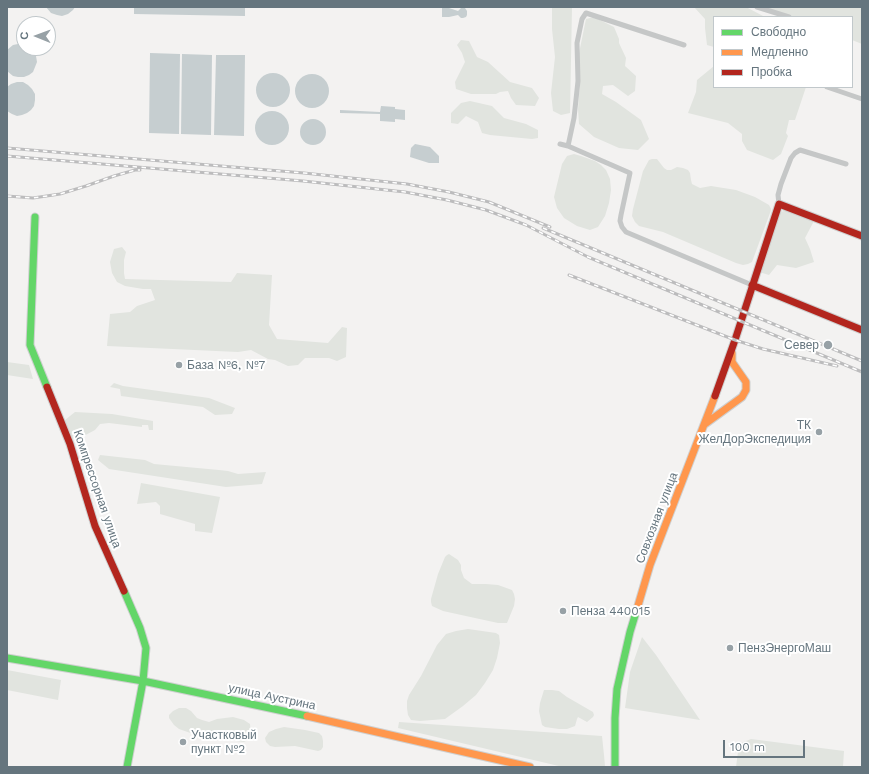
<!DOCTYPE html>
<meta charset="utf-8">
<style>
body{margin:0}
#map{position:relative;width:869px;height:774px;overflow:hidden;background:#f3f2f1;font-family:"Work Sans",sans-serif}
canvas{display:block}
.frame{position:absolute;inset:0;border:8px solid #65757e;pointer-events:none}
.legend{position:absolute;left:713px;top:16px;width:140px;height:72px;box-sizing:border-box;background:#fff;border:1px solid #c1c8cb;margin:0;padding:5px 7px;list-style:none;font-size:12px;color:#65757e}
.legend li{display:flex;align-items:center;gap:8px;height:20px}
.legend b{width:20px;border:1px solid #c1c8cb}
.north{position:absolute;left:16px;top:16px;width:40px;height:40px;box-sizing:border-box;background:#fff;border:1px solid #c1c8cb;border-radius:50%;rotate:271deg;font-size:11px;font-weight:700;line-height:16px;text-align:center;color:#65757e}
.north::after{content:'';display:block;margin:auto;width:14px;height:18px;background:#97a1a6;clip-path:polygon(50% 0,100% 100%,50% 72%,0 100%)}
.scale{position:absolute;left:723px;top:740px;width:82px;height:18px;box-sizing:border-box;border:2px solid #65757e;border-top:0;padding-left:5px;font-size:12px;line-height:14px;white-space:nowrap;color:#65757e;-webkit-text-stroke:3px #fff;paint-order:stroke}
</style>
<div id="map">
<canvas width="869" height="774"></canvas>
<div class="frame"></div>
<ul class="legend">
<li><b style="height:5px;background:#63d668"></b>Свободно</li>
<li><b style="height:5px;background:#ff974d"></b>Медленно</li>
<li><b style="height:5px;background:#b3261e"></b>Пробка</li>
</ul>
<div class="north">С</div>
<div class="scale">100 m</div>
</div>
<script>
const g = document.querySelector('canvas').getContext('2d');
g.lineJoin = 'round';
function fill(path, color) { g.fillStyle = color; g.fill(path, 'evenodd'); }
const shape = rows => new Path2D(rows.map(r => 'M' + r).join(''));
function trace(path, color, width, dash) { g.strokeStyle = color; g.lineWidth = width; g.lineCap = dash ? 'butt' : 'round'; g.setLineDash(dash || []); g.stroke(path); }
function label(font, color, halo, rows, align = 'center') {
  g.font = font + ' "Work Sans",sans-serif'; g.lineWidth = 4; g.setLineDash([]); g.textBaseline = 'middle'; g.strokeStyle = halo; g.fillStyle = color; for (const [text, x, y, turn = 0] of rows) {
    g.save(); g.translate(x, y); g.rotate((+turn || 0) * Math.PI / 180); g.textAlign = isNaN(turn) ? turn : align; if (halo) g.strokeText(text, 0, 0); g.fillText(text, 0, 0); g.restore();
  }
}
fill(shape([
 [552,7,572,7,570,113,561,115,553,111,551,93,555,57,552,29],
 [694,7,746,7,765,17,714,17,714,47,707,45,705,28,705,19],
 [764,7,862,7,862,44,852,40,852,17,792,17,775,12],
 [594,17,614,27,619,39,619,43,626,58,625,66,636,76,635,91,628,96,613,85,603,86,602,94,616,102,641,120,649,139,638,150,619,148,594,137,579,124,578,109,580,83,578,58,586,19],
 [461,40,469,41,477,57,488,62,510,82,532,88,539,98,535,106,516,105,511,98,508,91,500,92,496,94,471,94,456,89,455,82,465,62,462,53,457,45],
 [714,66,714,87,806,87,795,120,789,120,786,133,788,136,781,154,773,160,747,150,742,141,742,134,728,123,688,113,696,92,697,80],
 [470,101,492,106,504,118,526,124,538,130,538,138,532,139,490,135,482,133,478,122,466,116,458,124,451,123,451,113,461,103],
 [574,154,581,156,595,161,601,165,606,170,610,179,611,190,609,203,605,216,598,227,590,230,577,226,564,218,557,208,554,197,562,164,567,156],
 [652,159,657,159,664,168,667,170,671,170,677,167,683,168,688,170,690,173,691,180,692,184,700,188,711,186,736,190,755,197,769,205,771,209,770,213,752,262,748,264,743,265,736,263,663,232,639,226,635,222,632,216,633,209,643,171,649,160],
 [790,210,814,221,805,238,810,249,814,262,796,268,777,265,769,275,759,272,779,212],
 [122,247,126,252,124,260,124,273,125,279,231,282,237,273,272,275,269,325,277,339,328,343,342,327,347,328,346,357,337,361,329,358,305,358,298,365,288,366,275,360,268,359,251,350,238,352,107,346,110,314,130,312,137,306,155,300,151,289,143,289,125,286,117,282,112,273,110,262,114,249],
 [7,362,29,365,33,379,7,375],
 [114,383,123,386,209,398,235,408,232,414,215,415,203,407,121,396,120,389,110,387],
 [75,412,112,414,153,421,153,430,149,430,148,425,142,425,142,427,109,423,100,424,95,430,78,439,71,438,65,420],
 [100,455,145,460,154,464,219,470,228,471,238,474,266,472,262,484,226,487,109,469,98,460],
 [141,483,220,497,212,533,195,531,195,524,160,514,160,506,156,502,137,504],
 [449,554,458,560,461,565,461,570,464,578,472,584,486,584,498,585,512,590,514,594,515,599,514,606,507,623,498,623,475,618,443,611,432,606,431,602,431,599,438,574,445,557,447,555],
 [468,629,496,633,499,635,500,643,497,658,493,670,485,683,476,695,463,706,445,719,420,721,411,720,408,715,407,708,407,701,409,695,421,676,437,645,446,634,456,631],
 [642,637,656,655,700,720,625,708,630,672],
 [7,670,61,680,58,700,7,690],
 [544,690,552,690,559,691,567,697,593,712,594,715,593,717,587,722,578,717,577,719,575,726,567,729,559,729,545,727,542,725,539,711,540,703],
 [179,708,186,708,191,711,197,718,202,720,209,722,217,719,233,717,244,720,250,724,251,735,248,740,244,742,199,736,179,729,174,725,169,718,169,715,173,711],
 [399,722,602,736,604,755,605,766,604,767,563,767,398,728],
 [284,727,305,730,319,733,322,736,323,741,323,747,321,750,318,751,295,746,275,747,270,746,266,742,265,738,269,732,276,729],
 [751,739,844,751,843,767,736,767,739,744]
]), '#e1e4df');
fill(shape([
 [46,7,75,7,73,10,68,14,62,16,57,15,51,13],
 [134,7,245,7,245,16,134,14],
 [442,8,449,8,458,11,461,8,465,8,467,11,467,15,466,17,463,18,461,18,458,15,449,17,442,17],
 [18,44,24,44,24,48,31,48,34,50,36,56,37,62,33,72,29,75,24,77,18,77,13,76,7,71,7,50,13,45],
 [150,53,180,54,179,134,149,133],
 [182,54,212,55,211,135,181,134],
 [216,55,245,55,244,136,214,135],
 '256 90a17 17 0 1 1 34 0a17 17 0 1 1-34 0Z',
 '295 91a17 17 0 1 1 34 0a17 17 0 1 1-34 0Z',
 [17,82,23,82,28,85,32,89,35,94,35,100,34,106,31,110,27,113,22,115,17,116,12,114,7,111,7,87,11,84],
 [381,106,395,107,395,109,405,110,405,120,395,119,395,122,380,121,380,114,340,113,340,110,380,112],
 '255 128a17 17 0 1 1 34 0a17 17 0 1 1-34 0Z',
 '300 132a13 13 0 1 1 26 0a13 13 0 1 1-26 0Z',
 [415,144,430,147,439,156,439,163,429,163,410,157,411,148]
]), '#c6ced0');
const fast = shape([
 [35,217,30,345,47,387],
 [124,591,140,628,146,648,143,681,127,767],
 [7,658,143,681,307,716],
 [615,767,615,718,617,689,630,632,637,609]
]);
const slow = shape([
 [705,424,742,397,746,390,746,382,732,362,732,353],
 [637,609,650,565,715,396],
 [307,716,530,767]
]);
const jam = shape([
 [752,285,862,330],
 [47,387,70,444,95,526,124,591],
 [715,396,735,340,779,204,862,236]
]);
trace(fast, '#cecfcf', 9);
trace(slow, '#cecfcf', 9);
trace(jam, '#cecfcf', 9);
trace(shape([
 [757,7,789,17],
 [827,87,862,99],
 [560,144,568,146,630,173,621,215,620,221,622,227,626,232,752,285],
 [568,146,574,118,578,81,577,43,582,19,586,13,684,45],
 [779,204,778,195,781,184,791,158,795,153,800,150,846,164]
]), '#c5c7c7', 5);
trace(fast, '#63d668', 7);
trace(slow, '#ff974d', 7);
trace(jam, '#b3261e', 7);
const rail = shape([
 [7,148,304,173,407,184,449,192,489,202,550,227],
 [7,156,303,181,405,192,447,200,486,210,526,225,588,257,862,372],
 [7,196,33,198,60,194,86,186,114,176,135,170,140,170],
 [543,228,862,361],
 [569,275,735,340,763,349,837,366]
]);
trace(rail, '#bcbcbd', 3);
trace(rail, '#fff', 1.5, [4.5]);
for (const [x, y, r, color] of [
 [828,345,5,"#97a1a6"],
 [179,365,4,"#97a1a6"],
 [819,432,4,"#97a1a6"],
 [563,611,4,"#97a1a6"],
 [730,648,4,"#97a1a6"],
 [183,742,4,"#97a1a6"]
]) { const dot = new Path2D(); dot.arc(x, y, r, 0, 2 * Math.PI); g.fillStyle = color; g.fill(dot); trace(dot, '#fff', 1.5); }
label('12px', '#65757e', '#fff', [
 ["Север",819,345,"right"],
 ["База №6, №7",187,365],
 ["ТК",811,425,"right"],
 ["ЖелДорЭкспедиция",811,439,"right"],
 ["Пенза 440015",571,611],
 ["ПензЭнергоМаш",738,648],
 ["Участковый",191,735],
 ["пункт №2",191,749]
], 'left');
label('12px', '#65757e', '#fff', [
 ["Компрессорная улица",97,489,71],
 ["Совхозная улица",657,518,-69],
 ["улица Аустрина",272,697,12]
]);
</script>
